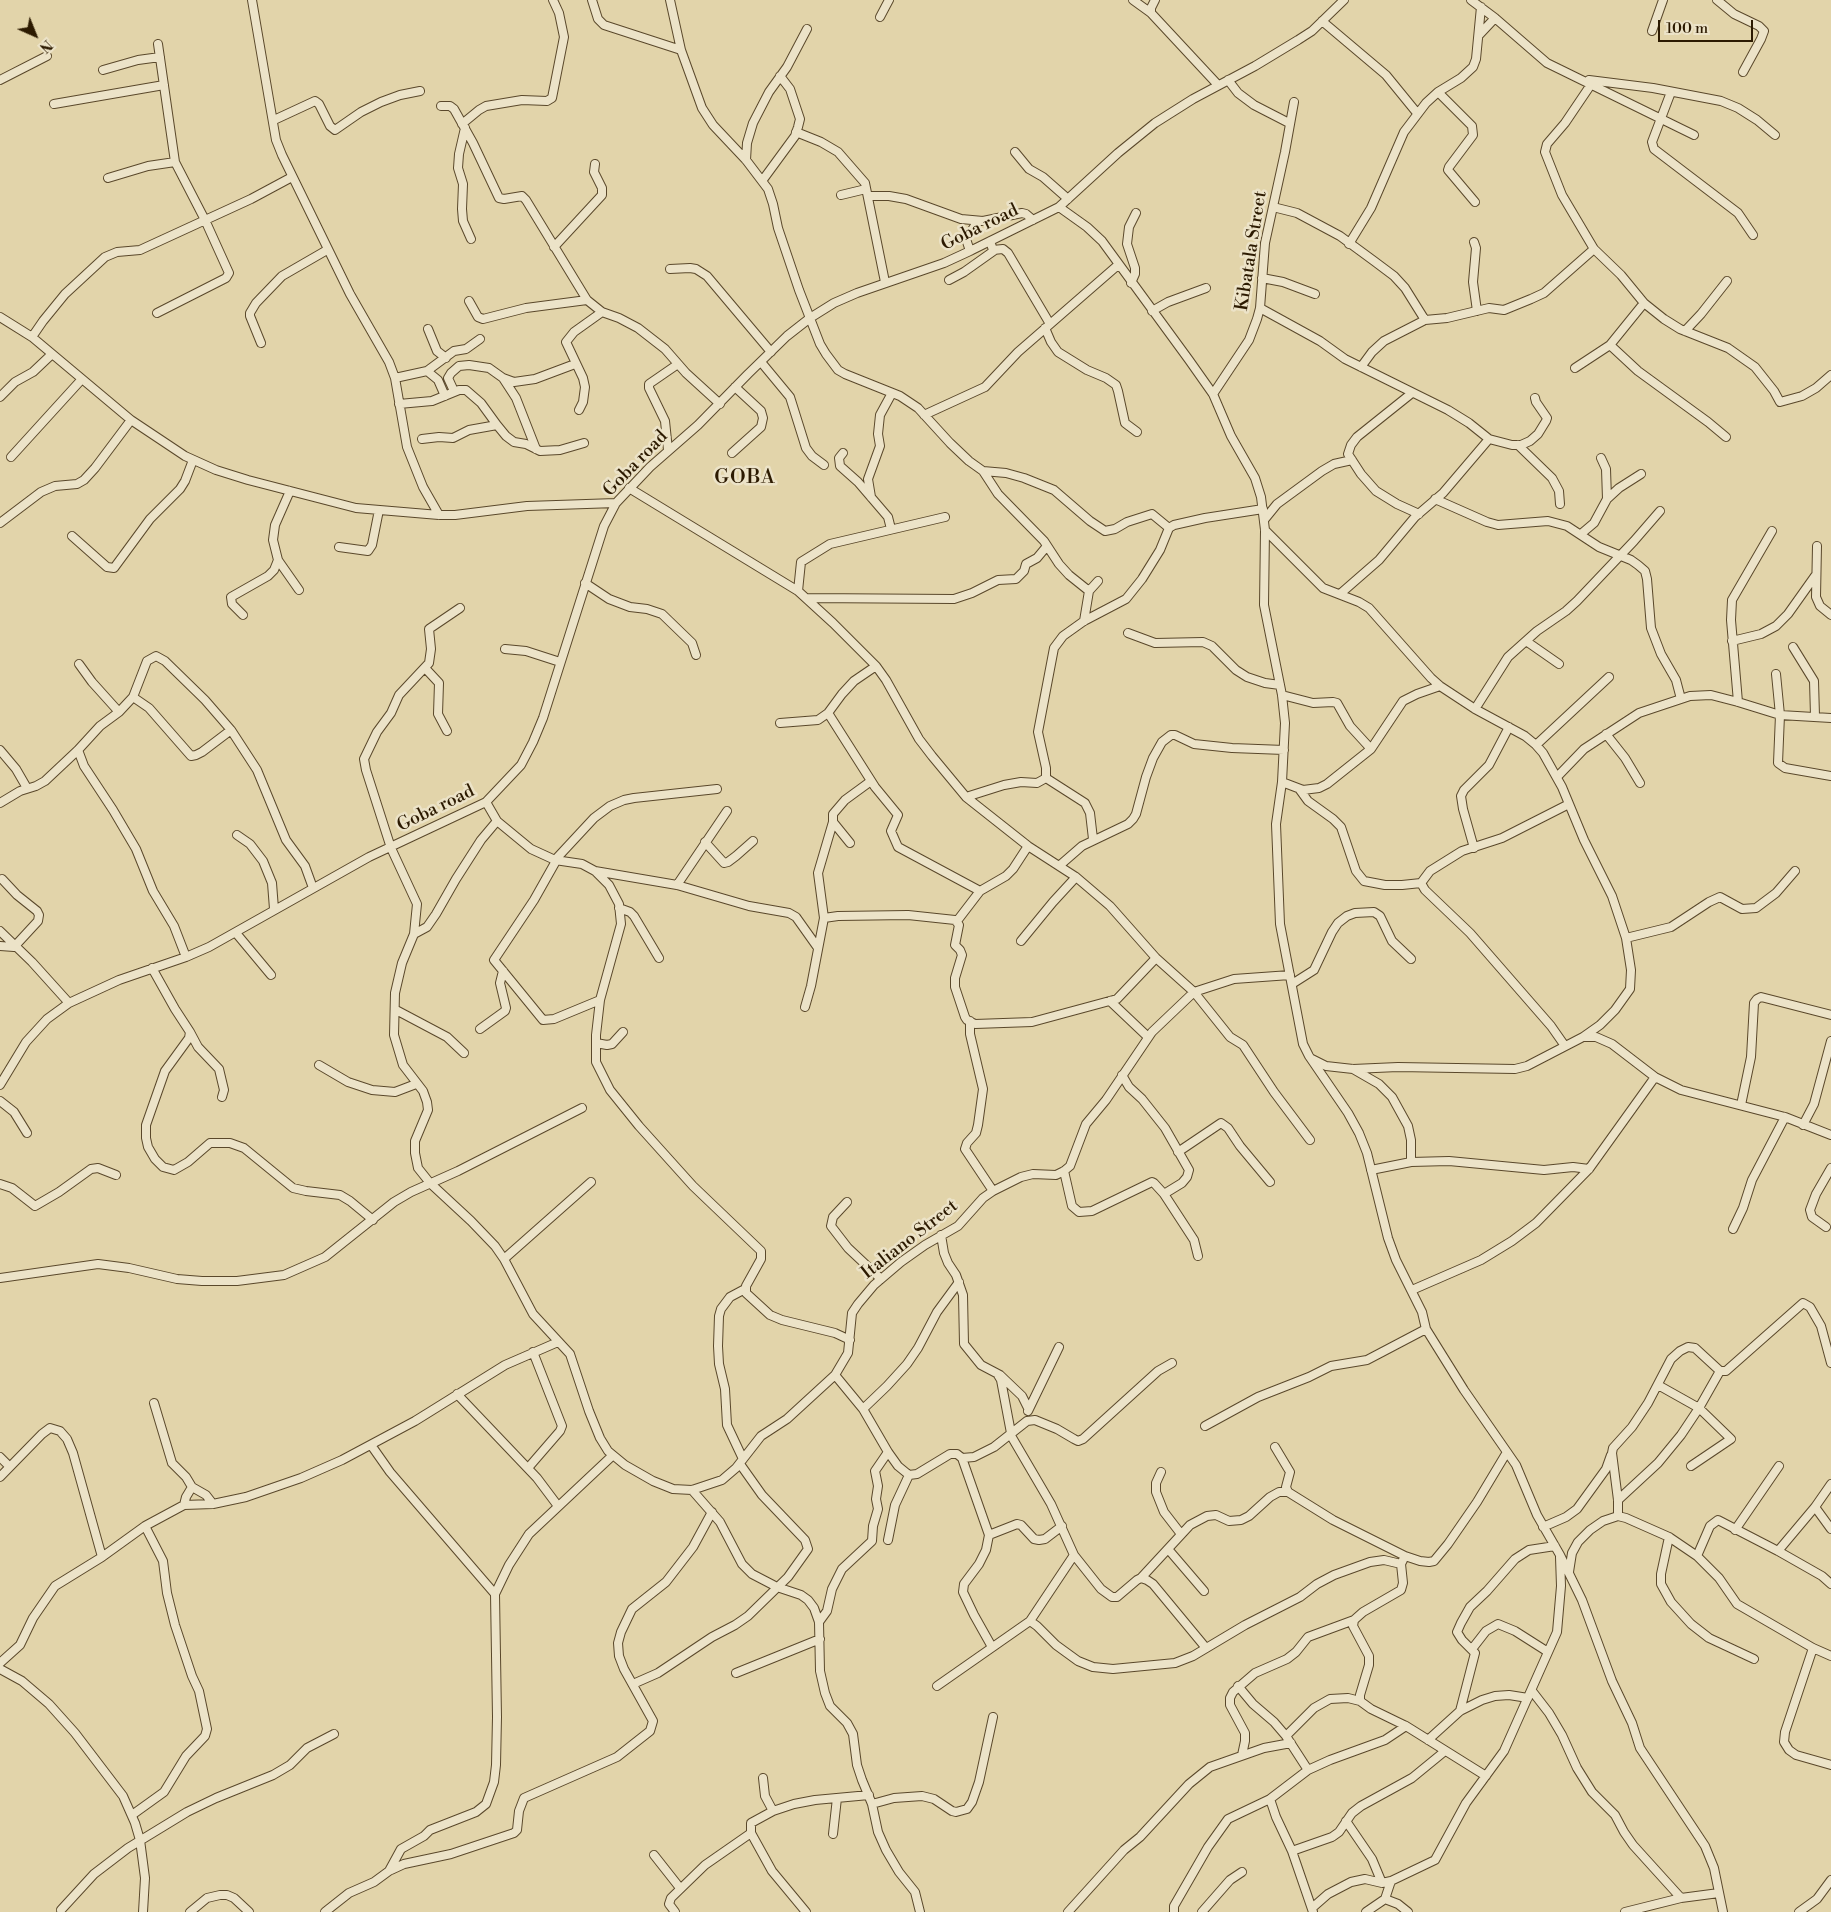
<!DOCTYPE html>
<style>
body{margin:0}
#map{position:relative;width:1831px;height:1912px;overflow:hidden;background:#e2d4aa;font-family:"Libre Bodoni",serif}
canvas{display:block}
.north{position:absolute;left:10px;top:10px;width:50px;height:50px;-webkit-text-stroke:4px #ece3c8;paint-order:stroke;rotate:136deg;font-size:14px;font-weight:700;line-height:20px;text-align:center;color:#2c1a01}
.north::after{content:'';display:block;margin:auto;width:18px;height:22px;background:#2c1a01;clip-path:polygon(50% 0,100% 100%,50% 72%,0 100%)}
.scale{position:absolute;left:1658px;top:20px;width:95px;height:22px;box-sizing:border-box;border:2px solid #2c1a01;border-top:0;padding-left:6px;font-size:15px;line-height:18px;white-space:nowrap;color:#2c1a01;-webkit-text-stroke:4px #ece3c8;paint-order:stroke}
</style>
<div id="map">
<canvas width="1831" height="1912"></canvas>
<div class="north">N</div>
<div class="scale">100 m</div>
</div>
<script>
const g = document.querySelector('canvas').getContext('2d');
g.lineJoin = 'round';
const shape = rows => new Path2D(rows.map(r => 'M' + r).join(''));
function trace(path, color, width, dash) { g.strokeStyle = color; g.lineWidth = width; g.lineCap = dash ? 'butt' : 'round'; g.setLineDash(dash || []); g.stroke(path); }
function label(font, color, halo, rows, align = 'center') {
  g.font = font + ' "Libre Bodoni",serif'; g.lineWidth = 5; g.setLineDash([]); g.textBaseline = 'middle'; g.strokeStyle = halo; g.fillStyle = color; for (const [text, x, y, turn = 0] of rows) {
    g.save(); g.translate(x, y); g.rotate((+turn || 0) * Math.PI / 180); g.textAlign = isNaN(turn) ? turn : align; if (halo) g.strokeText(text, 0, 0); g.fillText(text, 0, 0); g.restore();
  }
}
const minor = shape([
 [252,0,276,140,282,155,350,294,389,362,395,378,407,447,423,487,439,515],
 [592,0,598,19,604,25,681,50],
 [670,0,681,50,702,108,713,125,746,160,768,189,773,204,778,228,799,290,820,344,826,354,838,370,845,374,900,396,918,408,950,443,969,461,983,471,998,494,1044,541,1059,564,1069,575,1089,591],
 [1133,0,1151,13],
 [1155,0,1151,8,1151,13,1218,85],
 [1471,0,1495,18,1547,63,1694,135],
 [1717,0,1734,14,1759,26,1764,31,1761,39,1743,72],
 [880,17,889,0],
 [1322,21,1386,75,1417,113],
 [1652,31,1663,0],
 [1479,35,1495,18],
 [103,70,138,60,160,57],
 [0,80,47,56],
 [1228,80,1238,93,1254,105,1289,123],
 [1589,80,1653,88,1721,101,1738,108,1757,120,1775,135],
 [1592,83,1565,123,1547,144,1545,152,1562,195,1594,249,1621,275,1644,303,1664,319,1680,329,1728,348,1755,367,1774,391,1780,402,1802,396,1816,388,1831,375],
 [1438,92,1472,126,1473,135,1449,167,1448,170,1475,202],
 [1671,92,1652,142,1654,149,1738,213,1753,235],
 [54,104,164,85],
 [441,106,450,106,454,109,473,143,499,198,504,199,522,196,526,200,587,300,602,312,619,318,638,328,665,349,686,373,720,404],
 [274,120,315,101,319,104,330,126,335,130,361,112,381,102,400,95,420,91],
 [462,124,479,110,486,106,522,100,547,101,552,98,564,37,559,13,553,0],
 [465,128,459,154,458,168,463,184,462,209,463,221,471,239],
 [796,132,821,142,838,152,865,183,885,282],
 [1015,152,1029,169,1043,177,1068,199],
 [746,160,747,143,753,123,769,92,787,67,807,29],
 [108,178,148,166,175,162],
 [762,181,795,136,798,127,800,119,790,89,780,76],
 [841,195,866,189],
 [868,196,889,196,906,199,961,219,983,221,1022,213,1026,214,1033,220],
 [1059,207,1087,227,1102,241,1189,360,1213,394,1231,436,1255,478,1261,497,1265,530,1264,605,1282,695,1285,723,1282,782,1276,824,1280,924,1303,1044,1309,1056,1348,1113,1359,1133,1367,1153,1388,1238,1396,1260,1422,1312,1426,1329,1464,1390,1516,1465,1537,1515,1560,1555,1582,1600,1612,1681,1632,1723,1640,1748,1705,1846,1714,1868,1723,1912],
 [1273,207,1297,213,1340,236,1374,261,1394,276,1405,288,1425,320],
 [990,241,993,250,1003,249,1008,253,1050,324],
 [1474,242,1476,248,1473,282,1477,311],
 [1349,244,1371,208,1404,132,1426,103,1438,92,1461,78,1473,67,1476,59,1481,7],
 [554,247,602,195,602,188,594,172,595,164],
 [970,251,966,239,978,221],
 [670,269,690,268,696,269,707,276,771,352],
 [1262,278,1283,282,1315,294],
 [949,280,964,272,995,250],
 [1131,283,1135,274,1135,268,1127,244,1129,227,1136,213],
 [469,301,478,317,483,319,526,308,587,300],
 [1644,303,1610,345,1638,371,1708,422,1726,437],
 [1260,308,1320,341,1345,359,1448,410,1469,423,1489,439,1512,445,1521,445,1530,441,1538,434,1546,421,1547,418,1536,402,1535,398],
 [1152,311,1168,302,1206,288],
 [157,313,226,278,229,273,205,220,175,162,158,44],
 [0,317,32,337,131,420,185,456,216,470,248,480,356,508,439,515,455,515,527,506,616,503],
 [1045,328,1051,342,1058,352,1087,370,1106,378,1116,385,1118,391,1125,423,1137,432],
 [428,329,437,351,446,358],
 [1685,331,1701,314,1727,281],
 [32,337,43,321,65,294,105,257,117,252,140,250,251,199,292,177],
 [261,343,250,316,250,313,256,303,282,276,327,250],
 [761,362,790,397,806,448,812,456,824,465],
 [1361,367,1372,352,1384,341,1425,320,1447,318,1489,308,1504,310,1531,299,1544,293,1594,249],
 [1575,368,1610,345],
 [427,371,438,380,445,396],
 [395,378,427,371,454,351,466,349,480,339],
 [503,378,514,382,535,379,575,364],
 [454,391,448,378,451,373,459,366,469,365,489,368,503,378,516,398,536,449],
 [1412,393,1357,437,1351,445,1348,454,1361,474,1376,491,1397,504,1419,514],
 [1213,394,1249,340,1257,319,1260,308,1265,243,1285,152,1294,102],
 [0,397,15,382,33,372,52,354],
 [399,404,432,401,459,390,466,390,481,403,497,425],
 [579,410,583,402,585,387,583,378,566,342,574,332,602,312],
 [924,415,985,387,1018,352,1118,265],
 [422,439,439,437,453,438,469,430,497,425,506,436,514,442,526,444,540,451,560,450,584,443],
 [1518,445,1552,478,1559,491,1560,504],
 [668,450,665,421,649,388,649,384,678,364],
 [732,453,761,427,763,418,761,411,735,387],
 [843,453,839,458,840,466,858,482,888,517,891,529],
 [11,457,82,379],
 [1601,458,1606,469,1607,499],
 [983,471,1006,473,1024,478,1054,490,1090,521,1105,531,1115,529,1127,522,1152,514,1169,528],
 [629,488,798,591,833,623,876,666,886,680,919,739,932,756,966,797,1028,846,1076,877,1110,906,1156,958,1194,992,1230,1037,1243,1045,1274,1092,1310,1140],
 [290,491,275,525,273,540,278,560,299,590],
 [871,497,868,479,880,446,878,434,880,415,892,393],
 [1435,499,1487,522,1498,525,1548,521,1567,526,1599,547,1631,560,1638,565,1645,571,1647,579,1651,628,1661,654,1676,680,1681,699],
 [1264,520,1277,504,1322,471,1334,464,1352,460],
 [0,523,41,492,55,486,77,484,84,480,95,468,131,420],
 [1265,530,1323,588,1359,602,1369,608,1431,678,1440,686,1475,709,1525,736,1536,745,1543,753,1562,787,1584,840,1612,896,1626,938,1631,970,1630,989,1615,1010,1600,1025,1583,1037],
 [1581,534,1594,523,1607,499,1619,488,1641,474],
 [72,536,107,567,114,568,150,519,180,489,185,481,193,460],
 [1817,546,1816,597,1820,606,1831,615],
 [339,547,368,551,372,545,379,510],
 [585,583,609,599,630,607,647,609,662,614,692,643,696,655],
 [798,591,801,562,830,544,945,517],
 [1340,594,1379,560,1415,517,1443,493,1489,439],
 [806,598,954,599,972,593,998,580,1016,579,1024,571,1026,564,1037,558,1047,546],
 [460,608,429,629,431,649,429,663,399,695,391,713,377,732,364,759,366,770,391,848,417,904,414,934,402,963,395,993,394,1035,403,1065,423,1091,427,1102,428,1110,415,1141,415,1153,418,1168,430,1183,471,1221,495,1246,504,1259,533,1314,570,1354,589,1411,600,1438,608,1451,625,1465,653,1481,673,1489,692,1490,722,1480,736,1468,761,1436,787,1419,835,1375,848,1353,852,1313,858,1304,874,1285,901,1262,925,1245,958,1226,983,1198,993,1191,1021,1177,1033,1174,1056,1175,1064,1171,1070,1166,1086,1124,1106,1100,1152,1032,1194,992,1234,979,1290,975],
 [243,615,232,604,231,597,268,576,274,570,278,560],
 [1084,621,1089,591,1098,581],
 [1128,633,1155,643,1203,642,1212,646,1236,670,1247,677,1265,683,1280,685],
 [1526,641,1559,664],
 [1732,641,1761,634,1776,626,1788,614,1815,576],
 [1793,647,1814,681,1815,716],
 [505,649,526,651,560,662],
 [79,664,92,682,119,712],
 [425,668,439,683,438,714,447,731],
 [1776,674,1780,715,1778,763,1785,768,1831,776],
 [1282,695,1313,703,1333,702,1337,703,1350,726,1371,749],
 [133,697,149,708,191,756,196,755,202,752,231,730],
 [1738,702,1731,620,1732,600,1772,531],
 [1475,709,1508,657,1537,631,1566,611,1577,601,1634,541,1660,511],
 [828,713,875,787,898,815,891,831,898,847,980,891],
 [780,723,818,720,828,713,842,694,854,681,876,666],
 [1606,734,1625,758,1640,783],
 [1536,745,1609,677],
 [0,750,16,769,27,788],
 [78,750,84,766,113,810,136,849,153,891,174,926,186,957],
 [1557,777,1584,749,1639,713,1690,696,1711,695,1738,702,1780,715,1831,718],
 [1046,778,1085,803,1090,813,1093,839],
 [1282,782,1303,790,1319,788,1327,784,1371,749,1403,701,1417,694,1440,686],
 [1300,790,1308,801,1333,819,1341,827,1356,871,1364,881,1385,885,1402,885,1421,883],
 [966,797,1004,785,1021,782,1037,783,1046,778,1046,768,1038,732,1054,648,1063,636,1084,621,1126,599,1142,579,1160,550,1169,528,1174,525,1205,518,1263,509],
 [486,802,497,821,531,849,555,860,582,864,595,871,609,885,619,904,621,924,600,1000,596,1035,596,1062,610,1090,639,1126,693,1186,761,1251,761,1259,746,1286,746,1293,770,1315,782,1320,835,1333,850,1340],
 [0,803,20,791,36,786,45,781,78,750,100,726,119,712,133,697,147,661,156,656,165,661,205,700,231,730,257,770,286,840,305,866,313,888],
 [237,835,250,844,263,861,272,883,274,909],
 [705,842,724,863,728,862,736,856,753,841],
 [850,843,833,822,833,814,845,800,871,781],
 [1474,848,1463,809,1461,796,1464,790,1489,765,1509,727],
 [555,860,594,818,610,806,624,800,634,798,717,789],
 [556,861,534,900,494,960,543,1020,554,1019,600,1000],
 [1059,866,1082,846,1128,824,1133,819,1136,814,1146,777,1153,758,1162,742,1171,735,1175,735,1194,744,1232,748,1284,750],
 [595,871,677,885,749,906,789,913,796,917,818,948],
 [677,885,727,811],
 [619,908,630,912,634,916,659,958],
 [824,918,838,916,908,915,955,920,959,925,955,945,960,950,962,955,955,978,955,987,965,1017,967,1020,975,1024,1032,1022,1117,999,1156,958],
 [957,921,980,891,1006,876,1013,869,1028,846],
 [0,931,32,962,69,1003],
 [236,933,271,975],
 [414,934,427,927,436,914,456,879,481,840,497,821],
 [1626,938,1671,927,1709,902,1720,897,1742,909,1756,908,1776,893,1795,871],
 [1021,941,1053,902,1076,877],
 [0,946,14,947,38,921,39,915,37,911,17,895,2,879],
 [152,968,175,1009,190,1032,189,1038,165,1071,146,1125,146,1138,148,1147,155,1159,163,1167,174,1170,188,1162,210,1143,230,1143,244,1148,293,1188,306,1191,340,1195,350,1201,373,1220],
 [1292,984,1314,970,1332,932,1338,923,1347,916,1355,913,1374,912,1380,916,1392,941,1411,959],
 [1110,1001,1148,1037],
 [805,1007,811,986,824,918,818,873,833,822],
 [396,1010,447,1037,464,1053],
 [970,1021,970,1034,983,1089,978,1125,976,1133,967,1143,965,1149,993,1191],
 [480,1029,505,1011,506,1008,500,983,503,971],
 [190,1032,198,1047,219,1069,224,1090,222,1097],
 [596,1043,607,1045,612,1044,623,1032],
 [1565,1046,1551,1026,1470,933,1425,890,1421,883,1430,871,1462,851,1502,838,1569,804],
 [1312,1059,1326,1066,1353,1069,1398,1067,1515,1069,1527,1066,1583,1037,1596,1037,1612,1044,1655,1077,1681,1090,1785,1117,1831,1135],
 [319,1065,348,1082,372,1090,395,1092,416,1084],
 [1353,1069,1379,1084,1392,1097,1408,1126,1411,1140,1411,1162],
 [1122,1075,1129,1087,1142,1099,1165,1128,1189,1170,1187,1177,1182,1183,1164,1194],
 [0,1085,26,1042,47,1019,69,1003,119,980,186,957,209,947,369,857,486,802,521,765,533,742,543,718,604,526,616,503,650,467,698,425,748,374,787,336,810,318,834,303,857,293,944,263,970,251,1059,207,1118,153,1155,123,1193,99,1255,66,1298,40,1312,31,1344,0],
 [0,1101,14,1112,27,1133],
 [1741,1105,1751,1057,1754,1003,1757,999,1761,997,1831,1015],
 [1803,1125,1814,1104,1831,1041],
 [1178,1152,1221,1123,1228,1128,1240,1146,1270,1182],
 [1371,1170,1411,1162,1449,1161,1544,1170,1573,1167,1589,1169],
 [1064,1171,1072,1206,1079,1212,1092,1211,1152,1182,1154,1183,1164,1194,1194,1240,1198,1256],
 [0,1184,12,1188,35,1206,59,1192,91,1169,98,1168,116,1175],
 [847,1202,833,1217,831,1226,848,1248,881,1279],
 [1826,1227,1812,1217,1810,1210,1816,1194,1831,1168],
 [1733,1229,1743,1208,1752,1180,1785,1117],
 [941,1235,944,1253,948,1263,956,1275,963,1295,964,1344,981,1365,1000,1375,1022,1396,1028,1408],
 [504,1259,591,1182],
 [0,1278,98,1264,129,1268,177,1279,202,1281,237,1281,284,1275,325,1257,394,1202,411,1192,458,1171,582,1108],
 [1412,1290,1481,1260,1512,1241,1536,1223,1589,1169,1655,1077],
 [835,1375,863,1409,888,1452,898,1466,909,1475,917,1474,950,1454,957,1454,962,1458,974,1457,994,1447,1027,1421,1035,1420,1057,1429,1074,1439,1078,1441,1083,1439,1158,1371,1172,1363],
 [998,1375,1001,1380,1011,1433],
 [1658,1385,1699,1408,1731,1439,1691,1466],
 [457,1394,537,1478,558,1506],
 [154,1403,172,1463,186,1477,192,1487,206,1495,213,1504],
 [863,1409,887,1386,907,1364,918,1348,937,1312,959,1282],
 [1028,1411,1059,1347],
 [1205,1426,1258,1397,1309,1377,1331,1366,1367,1360,1426,1329],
 [1010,1434,1051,1504,1074,1555,1101,1589,1112,1597,1117,1597,1137,1580,1141,1578,1147,1580,1153,1584,1206,1648],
 [371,1445,390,1472,495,1594],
 [1275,1447,1290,1472,1286,1487,1288,1492,1333,1520,1405,1556,1420,1561,1429,1562,1434,1561,1448,1544,1477,1502,1507,1452],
 [0,1457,9,1466],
 [962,1458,989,1535,986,1550,979,1564,964,1584,963,1592,974,1615,992,1647],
 [743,1459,727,1425,725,1389,719,1364,718,1346,719,1316,721,1309,730,1297,745,1289],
 [528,1468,560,1431,562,1426,533,1352],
 [1161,1472,1156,1483,1156,1492,1164,1512,1181,1534],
 [0,1477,42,1434,50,1428,60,1431,67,1439,73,1453,102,1557],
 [692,1490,720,1522,742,1564,752,1574,777,1587,801,1595,808,1600,814,1608,819,1622,820,1671,825,1693,830,1706,847,1723,853,1734,857,1765,862,1780,872,1804,878,1832,886,1850,899,1872,915,1892,920,1912],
 [1618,1500,1658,1463,1681,1435,1699,1408,1720,1371],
 [184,1505,186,1497,192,1487],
 [1815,1507,1831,1529],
 [1618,1516,1618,1500,1612,1453,1613,1448,1632,1427,1648,1403,1671,1359,1680,1351,1688,1347,1695,1348,1720,1371,1726,1371,1803,1303,1810,1307,1821,1326,1831,1363],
 [1543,1527,1566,1517,1577,1509,1606,1469,1611,1455],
 [1735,1530,1779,1466],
 [989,1535,1017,1524,1021,1525,1034,1539,1039,1540,1045,1539,1062,1526],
 [1669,1537,1661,1574,1661,1584,1671,1602,1691,1624,1709,1638,1754,1659],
 [888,1540,895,1505,909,1475],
 [1168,1549,1204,1591],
 [1778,1551,1815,1507,1831,1484],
 [1697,1556,1710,1526,1718,1520,1778,1551,1822,1576,1831,1584],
 [1403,1560,1401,1564,1403,1583,1401,1590,1363,1612,1354,1620,1353,1626,1369,1656,1369,1665,1360,1695,1360,1701,1371,1709,1406,1726,1486,1776],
 [1569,1572,1572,1553,1578,1542,1590,1530,1603,1521,1618,1516,1626,1518,1669,1537,1697,1556,1719,1578,1737,1604,1813,1648,1831,1656],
 [1141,1578,1190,1525,1207,1516,1216,1515,1229,1521,1241,1520,1249,1516,1270,1497,1279,1492,1288,1492],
 [1030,1621,1074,1555],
 [819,1622,827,1611,832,1589,842,1569,872,1541,873,1526,878,1509,876,1499,878,1486,875,1471,888,1452],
 [1813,1648,1785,1732,1784,1742,1789,1750,1796,1755,1831,1765],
 [1472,1649,1486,1631,1498,1624,1515,1631,1548,1652],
 [0,1663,20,1645,33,1618,55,1586,102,1557,145,1526,184,1505,213,1504,246,1497,301,1478,342,1460,415,1421,505,1365,558,1342],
 [0,1669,22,1681,49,1704,75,1733,123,1796,135,1823,140,1840,145,1878,143,1912],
 [736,1673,820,1639],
 [633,1684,658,1673,712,1637,735,1625,748,1616,788,1577,808,1549,805,1540,762,1495,740,1464],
 [937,1686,1030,1621,1037,1626,1056,1645,1078,1661,1093,1667,1113,1669,1175,1663,1193,1656,1245,1625,1300,1597,1317,1584,1334,1575,1370,1562,1384,1560,1401,1564],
 [1238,1686,1253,1704,1274,1722,1286,1736,1308,1770],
 [1532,1691,1549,1713,1562,1735,1577,1768,1592,1792,1615,1815,1624,1832,1633,1845,1681,1898],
 [1460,1711,1475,1653,1462,1640,1457,1632,1461,1623,1470,1607,1487,1591,1515,1559,1529,1550,1555,1546],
 [1286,1736,1314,1708,1330,1699,1348,1698,1360,1701],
 [1428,1740,1460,1711,1482,1700,1495,1696,1509,1695,1528,1698],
 [1242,1755,1245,1741,1245,1733,1230,1705,1230,1698,1233,1692,1255,1673,1287,1659,1296,1652,1308,1637,1354,1620],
 [763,1778,765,1796,773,1811],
 [1270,1799,1276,1817,1292,1851,1313,1912],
 [872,1804,894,1798,922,1796,934,1799,952,1811,956,1812,967,1809,972,1802,979,1782,993,1717],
 [132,1815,164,1792,186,1756,205,1736,207,1729,199,1691,192,1676,175,1625,167,1593,163,1561,145,1526],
 [1346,1821,1372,1859,1382,1883],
 [833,1834,837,1798],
 [1292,1851,1332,1837,1339,1832,1352,1813,1361,1806,1412,1778,1445,1751],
 [654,1855,680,1888],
 [391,1870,404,1864,451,1854,514,1833,517,1830,519,1811,524,1798,617,1757,650,1731,653,1721,624,1669,619,1656,618,1643,621,1632,632,1609,666,1582,693,1547,712,1512],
 [1385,1899,1398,1904,1408,1912],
 [1312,1908,1328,1894,1351,1882,1365,1879,1382,1883,1391,1881,1435,1860,1466,1803,1504,1751,1557,1632,1561,1586,1560,1557],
 [61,1910,94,1874,128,1848,187,1812,216,1798,273,1775,290,1765,307,1748,334,1734],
 [190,1912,207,1898,220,1895,227,1895,234,1898,249,1912],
 [325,1912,349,1893,374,1882,389,1871,401,1849,424,1836,430,1830,476,1812,486,1804,494,1782,496,1765,497,1717,495,1594,509,1565,529,1534,612,1456],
 [675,1912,669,1904,671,1898,705,1865,751,1833],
 [806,1912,772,1871,751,1833,751,1823,773,1811,794,1804,815,1800,869,1795],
 [1068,1912,1124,1850,1140,1837,1189,1784,1210,1767,1264,1748,1291,1743],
 [1174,1912,1174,1906,1208,1847,1228,1819,1270,1799,1308,1770,1330,1760,1385,1740,1406,1726],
 [1202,1912,1230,1880,1242,1872],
 [1366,1912,1385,1899,1391,1881],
 [1625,1912,1681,1898,1719,1893],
 [1799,1912,1817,1899,1831,1880]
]);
trace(minor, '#5a482b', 10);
trace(minor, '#ece3c8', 8);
label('18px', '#2c1a01', '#ece3c8', [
 ["Goba road",980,228,-26],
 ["Kibatala Street",1252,251,-81],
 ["Goba road",636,464,-46],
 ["Goba road",436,809,-26],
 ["Italiano Street",910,1240,-38]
]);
g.letterSpacing = '1px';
label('20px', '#2c1a01', '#ece3c8', [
 ["GOBA",745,478]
]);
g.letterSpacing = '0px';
</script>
